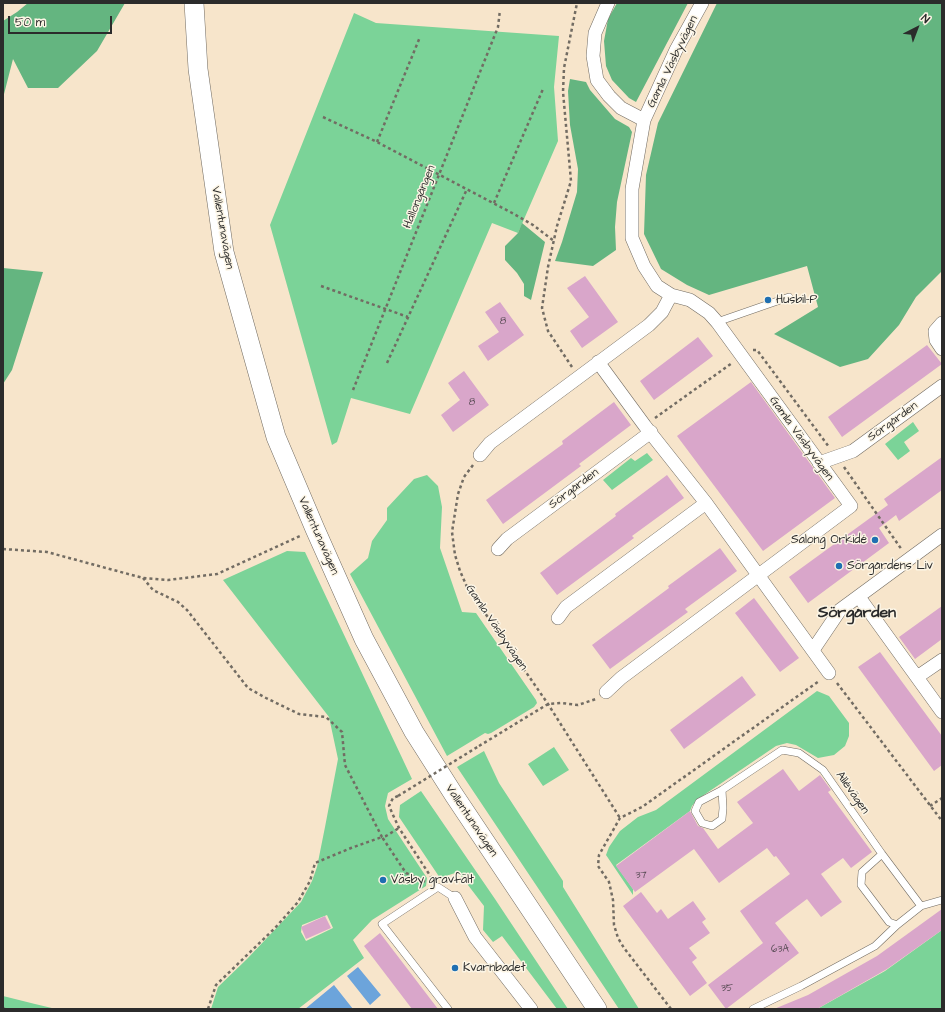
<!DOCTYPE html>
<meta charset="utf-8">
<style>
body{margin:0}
#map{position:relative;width:945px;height:1012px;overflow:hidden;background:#f7e5cb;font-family:"Architects Daughter",sans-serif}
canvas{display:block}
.frame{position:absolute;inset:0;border:4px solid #2b2b2b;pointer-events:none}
.north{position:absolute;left:897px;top:8px;width:40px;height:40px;-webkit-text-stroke:3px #fcf5e5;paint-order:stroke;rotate:42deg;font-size:11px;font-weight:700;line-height:16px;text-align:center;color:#2b2b2b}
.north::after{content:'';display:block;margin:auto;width:14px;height:18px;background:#2b2b2b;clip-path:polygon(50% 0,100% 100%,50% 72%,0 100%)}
.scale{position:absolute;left:8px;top:16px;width:104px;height:18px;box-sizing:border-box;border:2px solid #2b2b2b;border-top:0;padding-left:5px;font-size:12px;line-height:14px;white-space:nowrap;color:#2b2b2b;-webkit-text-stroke:3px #fcf5e5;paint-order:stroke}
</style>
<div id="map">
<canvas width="945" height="1012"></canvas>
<div class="frame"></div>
<div class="north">N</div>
<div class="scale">50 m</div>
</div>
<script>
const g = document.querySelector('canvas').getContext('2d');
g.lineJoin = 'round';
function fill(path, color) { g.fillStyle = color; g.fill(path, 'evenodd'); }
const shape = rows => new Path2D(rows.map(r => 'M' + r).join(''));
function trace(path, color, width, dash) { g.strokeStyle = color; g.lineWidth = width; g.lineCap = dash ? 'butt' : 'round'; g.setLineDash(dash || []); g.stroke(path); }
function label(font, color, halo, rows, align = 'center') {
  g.font = font + ' "Architects Daughter",sans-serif'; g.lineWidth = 3; g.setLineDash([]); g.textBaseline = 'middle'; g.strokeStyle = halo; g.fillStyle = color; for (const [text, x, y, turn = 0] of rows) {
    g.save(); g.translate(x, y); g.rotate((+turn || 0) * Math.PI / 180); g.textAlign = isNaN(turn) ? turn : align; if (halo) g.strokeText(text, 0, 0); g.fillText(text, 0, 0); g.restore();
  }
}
fill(shape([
 [354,13,376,23,559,36,554,87,558,141,518,233,492,223,410,414,351,398,337,442,332,445,270,225],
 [913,422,919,431,904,442,910,451,898,460,885,444],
 [647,453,653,460,612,490,603,480,631,458,635,461],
 [427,475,438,486,442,507,440,548,462,612,476,613,536,700,537,703,534,707,491,733,488,734,485,733,447,756,350,574,368,558,372,541,387,520,387,508,414,479],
 [287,551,305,552,412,779,388,793,385,806,388,819,427,878,426,886,372,920,353,940,364,958,298,1009,211,1009,218,987,247,959,301,902,312,881,317,867,325,827,338,759,329,717,223,580],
 [327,915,333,928,306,941,301,932,302,925],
 [817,691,829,696,849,723,849,736,845,746,834,755,818,758,796,745,787,743,776,746,698,799,692,806,690,811,616,865,633,889,633,895,606,855,609,847,620,831,638,817,656,810],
 [554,747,569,770,543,786,528,764],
 [484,751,499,783,563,881,563,887,639,1009,619,1009,457,767],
 [421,791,495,899,568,1009,557,1009,502,936,493,942,483,930,484,906,458,872,440,878,399,817,400,805],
 [942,930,942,1009,817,1009,885,971],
 [3,996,35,1004,56,1009,3,1009]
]), '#7bd398');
fill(shape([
 [28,3,125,3,97,51,58,88,28,88,13,59,3,98,3,21,17,12],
 [617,3,688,3,636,102,629,98,612,80,606,66,604,41,608,19],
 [717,3,942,3,942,271,916,297,899,325,868,359,840,367,774,334,818,307,807,266,709,295,687,285,661,269,644,234,646,175,658,123],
 [570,79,586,82,590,90,615,119,629,127,632,132,617,202,615,227,616,250,593,266,555,261,562,242,577,192,578,169,570,125,568,91],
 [522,223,545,242,531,300,524,296,524,284,517,273,505,260,505,246,518,233],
 [3,268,43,272,12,370,3,384]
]), '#64b580');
fill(shape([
 [358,967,381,995,370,1005,347,976],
 [334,985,353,1009,305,1009]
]), '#6ca4db');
fill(shape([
 [585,276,618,322,582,348,570,331,589,317,567,288],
 [500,302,524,335,488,361,478,346,499,332,485,312],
 [698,337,713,356,654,400,640,381],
 [927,345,942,364,842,437,828,417],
 [464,371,489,405,453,432,441,415,460,400,448,383],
 [751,382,835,498,763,551,677,436],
 [614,402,631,425,579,464,581,466,503,524,486,500,563,444,562,441],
 [942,457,942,490,899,521,896,515,879,528,889,543,808,603,789,577,888,505,884,499],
 [667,475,684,498,632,536,634,538,557,595,540,573,616,516,615,514],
 [720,548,737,571,685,609,688,612,610,669,592,645,669,588,668,586],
 [754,598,799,658,780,672,735,613],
 [942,606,942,639,915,659,899,637],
 [880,652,942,736,942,765,934,771,858,667],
 [742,676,756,695,684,749,670,730],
 [783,769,799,791,820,775,831,790,828,792,872,852,851,868,843,858,821,874,842,902,821,917,807,899,775,923,799,953,726,1009,708,985,763,943,740,911,790,874,776,856,774,857,767,848,719,883,694,849,635,892,616,866,690,811,698,826,703,828,718,849,753,823,737,802],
 [641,892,657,913,661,909,668,919,693,901,706,919,702,922,710,933,689,948,697,958,692,962,707,983,690,996,623,906],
 [942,909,942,930,887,969,817,1009,774,1009,808,995,877,956],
 [325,916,331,928,306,939,301,927],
 [380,933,438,1009,412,1009,364,946]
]), '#d9a6ca');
const lane = shape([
 [717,322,789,297],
 [722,790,723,808,722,819,712,826,702,823,695,811,699,802,722,790,782,750,799,753,823,770,882,854,921,906,942,900],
 [882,854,862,872,861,885,889,922,897,925,921,906],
 [448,1009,382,924,438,887,455,898],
 [753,1009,801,986,875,946,897,925]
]);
const street = shape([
 [608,3,595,33,593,56,597,80,609,96,621,108,644,120],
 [942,323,935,331,936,340,942,349],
 [598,362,645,426,706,503,829,673],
 [480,455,490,443,649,325,662,312,671,295],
 [819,463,853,451,942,386],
 [498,549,507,539,651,432],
 [859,597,942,712],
 [558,618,566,607,706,503],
 [813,650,840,610,942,535],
 [917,677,942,660],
 [606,692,621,678,851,506,717,322,709,313,690,300,671,295,657,286,644,266,632,238,632,189,644,120,676,50,702,3],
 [455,898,475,937,531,1009]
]);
const secondary = shape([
 [194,3,198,69,224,252,276,437,315,529,364,639,414,732,454,795,597,1009]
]);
trace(lane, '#726c63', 8);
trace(street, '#726c63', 14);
trace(secondary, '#726c63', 20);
trace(shape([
 [323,117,377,142,514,214,533,225,554,241],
 [377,142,420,37],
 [494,203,543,89],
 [321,286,408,317],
 [753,350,757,350,829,447],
 [387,363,467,189],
 [572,367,548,331,542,308,548,267,557,226,571,181,563,92,564,68,577,3],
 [353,390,498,27,500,10],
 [655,418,732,363],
 [473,465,464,477,458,494,452,532,455,555,460,571,467,587,548,704,620,818],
 [844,467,902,550],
 [3,549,47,552,143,578,168,580,217,574,302,535],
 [143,578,153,590,178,602,187,610,248,688,266,698,299,714,326,717,342,732,345,765,382,837,386,836,399,828],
 [837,683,942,821],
 [479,746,548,704,561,703,578,705,596,699],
 [398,796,393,798,389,806,393,815,399,828,433,880],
 [930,806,942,798],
 [3,1008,5,1009],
 [208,1009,216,985,275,928,298,902,310,881,315,863,351,848,382,837,406,873,426,882],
 [671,1009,624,948,618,938,614,925,613,900,609,882,598,866,599,855,620,818,642,807,819,681]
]), '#726c63', 2.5, [3, 3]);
trace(lane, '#fff', 7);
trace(street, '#fff', 13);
trace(secondary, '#fff', 19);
trace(shape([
 [398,796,479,746]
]), '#726c63', 2.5, [3, 3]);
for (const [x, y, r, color] of [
 [768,300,4,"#1f6fb2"],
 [875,540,4,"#1f6fb2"],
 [839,566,4,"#1f6fb2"],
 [383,880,4,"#1f6fb2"],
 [455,968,4,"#1f6fb2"]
]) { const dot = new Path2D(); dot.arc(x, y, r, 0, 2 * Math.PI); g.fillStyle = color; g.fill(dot); trace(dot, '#fcf5e5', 1.5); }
label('10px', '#564a53', null, [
 ["8",503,322],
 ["8",472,403],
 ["37",641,876],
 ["63A",780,950],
 ["35",727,989]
]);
label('12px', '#2b2b2b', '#fcf5e5', [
 ["Gamla Väsbyvägen",673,62,-64],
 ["Hallongången",420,197,-68],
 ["Vallentunavägen",222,228,80],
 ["Sörgården",893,422,-36],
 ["Gamla Väsbyvägen",801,439,54],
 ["Sörgården",574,489,-37],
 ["Vallentunavägen",318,536,66],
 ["Gamla Väsbyvägen",496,628,56],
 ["Allévägen",852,793,55],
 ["Vallentunavägen",471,821,56]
]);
label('12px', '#2b2b2b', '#fcf5e5', [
 ["Husbil-P",776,300],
 ["Salong Orkidé",867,540,"right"],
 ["Sörgårdens Liv",847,566],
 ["Väsby gravfält",391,880],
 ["Kvarnbadet",463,968]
], 'left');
label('bold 16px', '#2b2b2b', '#fcf5e5', [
 ["Sörgården",857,614]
]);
</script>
